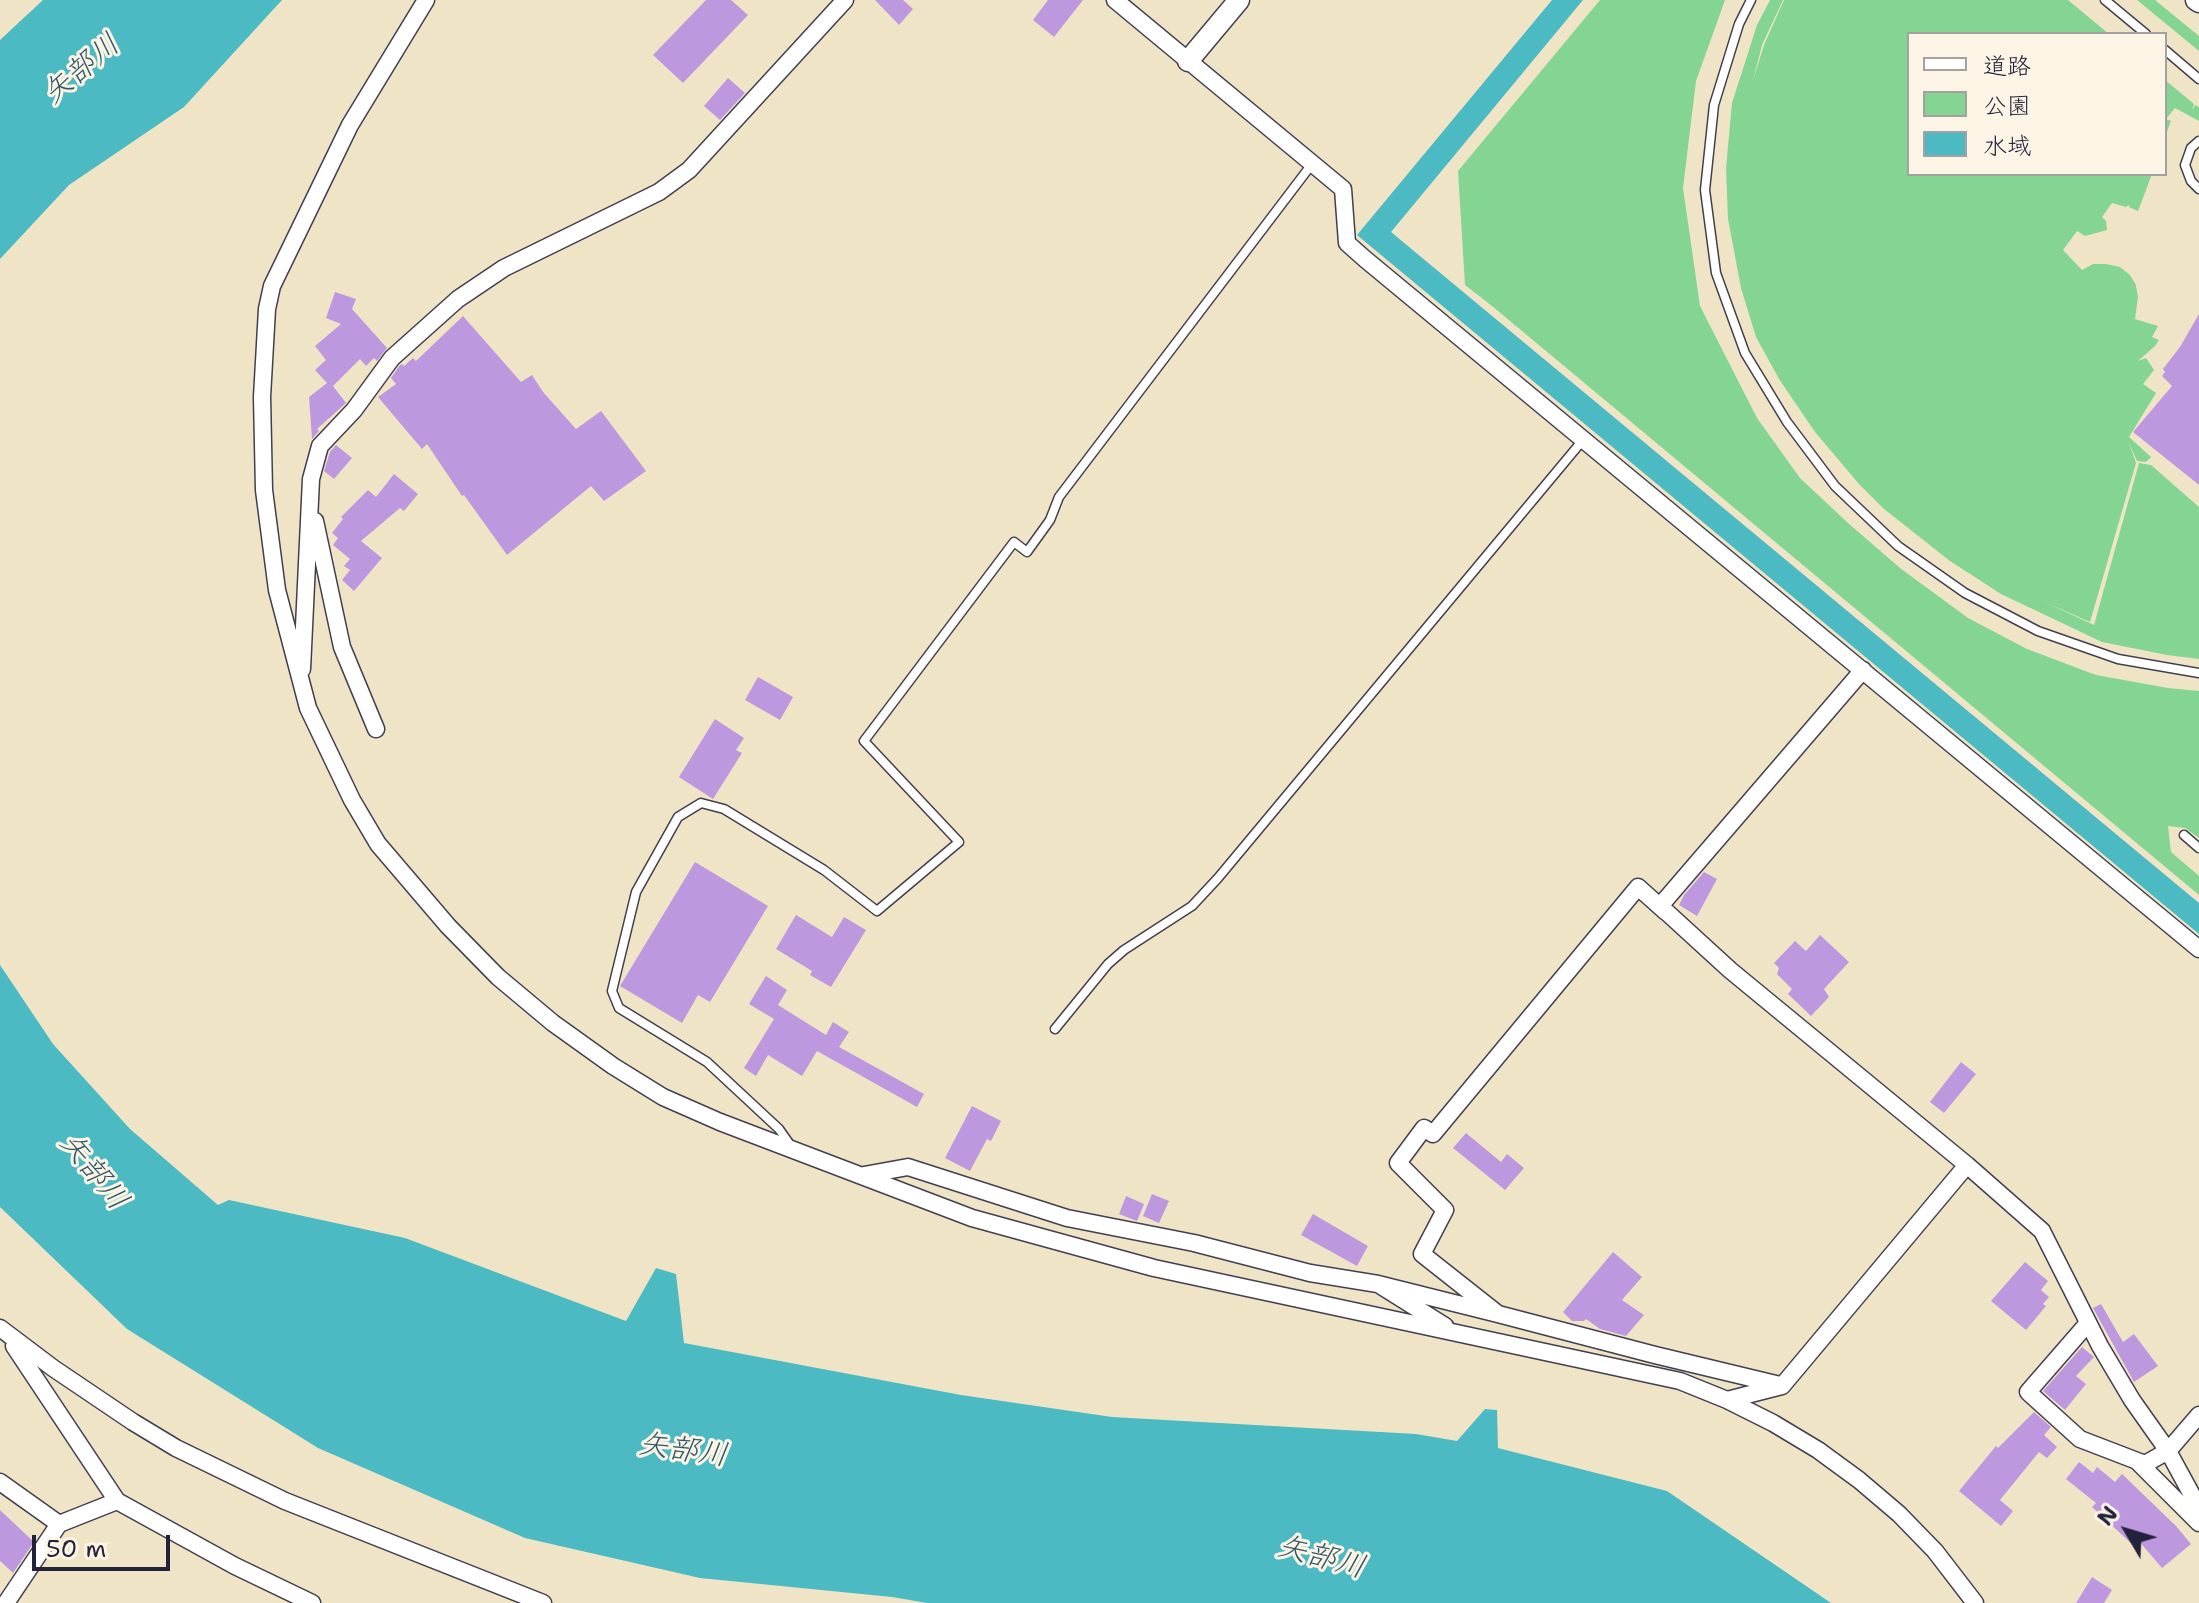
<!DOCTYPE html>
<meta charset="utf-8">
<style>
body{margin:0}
#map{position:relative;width:2199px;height:1603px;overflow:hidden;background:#efe5c6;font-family:"Shantell Sans","Klee One",sans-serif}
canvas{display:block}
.legend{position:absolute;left:1907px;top:32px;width:260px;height:144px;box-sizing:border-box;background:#fcf5e5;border:2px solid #a5a1a1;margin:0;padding:10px 14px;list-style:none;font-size:24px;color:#22223b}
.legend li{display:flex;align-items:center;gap:16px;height:40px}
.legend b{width:40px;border:2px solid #a5a1a1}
.north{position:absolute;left:2087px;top:1491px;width:80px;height:80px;-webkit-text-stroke:6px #fcf5e5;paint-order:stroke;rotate:308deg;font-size:22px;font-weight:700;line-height:32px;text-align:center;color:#22223b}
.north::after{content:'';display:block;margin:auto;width:28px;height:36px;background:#22223b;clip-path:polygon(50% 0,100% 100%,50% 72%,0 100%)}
.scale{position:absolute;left:32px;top:1535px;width:138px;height:36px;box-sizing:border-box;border:4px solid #22223b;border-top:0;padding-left:10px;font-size:24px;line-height:28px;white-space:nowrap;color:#22223b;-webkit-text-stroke:6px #fcf5e5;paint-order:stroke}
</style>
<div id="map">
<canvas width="2199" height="1603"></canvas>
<ul class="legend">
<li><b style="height:10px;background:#fff"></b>道路</li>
<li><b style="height:22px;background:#84d494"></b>公園</li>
<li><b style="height:22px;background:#4cbac3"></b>水域</li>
</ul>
<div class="north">N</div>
<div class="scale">50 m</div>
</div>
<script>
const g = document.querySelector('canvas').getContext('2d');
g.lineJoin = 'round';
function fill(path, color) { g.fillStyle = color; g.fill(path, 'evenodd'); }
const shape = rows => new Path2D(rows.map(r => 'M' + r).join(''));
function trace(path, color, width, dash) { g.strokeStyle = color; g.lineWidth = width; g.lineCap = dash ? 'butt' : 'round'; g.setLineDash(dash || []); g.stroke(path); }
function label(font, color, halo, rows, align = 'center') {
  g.font = font + ' "Shantell Sans","Klee One",sans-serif'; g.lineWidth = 6; g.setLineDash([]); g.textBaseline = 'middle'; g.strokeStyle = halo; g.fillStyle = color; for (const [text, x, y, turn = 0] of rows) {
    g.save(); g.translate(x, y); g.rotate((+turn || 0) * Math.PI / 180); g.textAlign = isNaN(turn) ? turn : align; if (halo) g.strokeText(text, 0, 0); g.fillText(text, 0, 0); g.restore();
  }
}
fill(shape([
 [1600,0,1725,0,1696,81,1683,188,1700,306,1757,418,1800,478,1848,523,1900,568,1968,618,2027,649,2096,675,2168,688,2199,691,2199,838,2185,828,2168,826,2171,852,2199,876,2199,895,1492,306,1465,285,1458,171],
 [1770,0,1783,0,1762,45,1753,81,1764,45,1784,0,2068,0,2109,34,1909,34,1909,174,2152,174,2138,211,2129,207,2129,205,2126,207,2112,203,2102,217,2106,221,2107,230,2085,236,2077,231,2063,250,2082,270,2093,264,2106,264,2120,267,2130,275,2136,285,2138,297,2135,319,2158,326,2152,337,2159,340,2155,346,2138,361,2146,358,2154,370,2143,384,2156,393,2129,437,2151,457,2146,462,2137,461,2129,443,2136,463,2090,622,2040,600,2094,625,2139,463,2151,465,2199,507,2199,659,2167,655,2102,642,2001,594,1950,561,1884,509,1859,484,1815,432,1779,379,1756,337,1741,288,1728,219,1726,168,1732,103,1757,25],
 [2137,0,2155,0,2199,36,2199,51],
 [2165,80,2194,104,2192,110,2195,105,2199,107,2199,121,2175,108,2166,119,2171,121,2165,137]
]), '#84d494');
fill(shape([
 [43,0,282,0,184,107,69,185,0,259,0,40],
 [1552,0,1583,0,1391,232,2199,903,2199,934,1357,235],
 [0,965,53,1044,130,1129,218,1205,229,1200,405,1238,626,1321,656,1268,676,1274,684,1343,961,1395,1112,1417,1416,1434,1457,1441,1485,1409,1497,1410,1498,1448,1667,1491,1831,1603,927,1603,892,1597,700,1578,525,1538,318,1448,127,1329,0,1207]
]), '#4cbac3');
fill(shape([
 [706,0,731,0,748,15,683,83,653,55],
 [875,0,903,0,913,9,899,25],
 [1048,0,1083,0,1054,37,1033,20],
 [728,78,745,93,720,120,704,106],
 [335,292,356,299,352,309,387,348,377,361,374,358,366,366,360,359,333,386,346,403,317,429,319,431,312,439,309,397,327,383,315,370,326,360,315,346,341,324,326,318],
 [2199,314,2199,485,2133,432,2172,386,2162,376,2165,372,2163,369,2180,347],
 [463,316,521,382,532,375,543,392,576,429,601,411,646,471,604,501,591,486,507,555,464,495,462,496,427,444,422,449,378,397,396,384,391,378,400,365,402,364,404,366,413,358,416,361],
 [336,445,352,458,334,479,324,471,330,452],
 [394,474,418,494,404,511,400,508,361,541,382,558,354,591,342,580,350,570,344,566,350,559,333,545,338,538,332,533,343,519,341,517,368,490,376,497],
 [758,677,793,697,780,720,745,700],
 [715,719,744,738,736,750,742,753,713,799,679,777],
 [695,862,768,906,710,1002,698,995,682,1023,620,986],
 [1704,872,1717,879,1697,916,1679,905,1684,895],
 [796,915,832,937,844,917,866,930,831,987,810,975,812,971,776,949],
 [1820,935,1849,962,1824,989,1829,997,1811,1016,1788,994,1792,989,1777,974,1779,968,1774,963,1795,941,1806,951],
 [766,976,787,990,778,1005,826,1035,833,1022,849,1032,839,1047,924,1094,917,1107,817,1051,802,1076,768,1055,756,1076,744,1068,774,1019,749,1004],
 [1961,1062,1976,1074,1944,1113,1930,1102],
 [972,1106,1001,1121,991,1141,987,1139,970,1171,945,1158],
 [1466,1133,1501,1162,1507,1154,1524,1168,1505,1190,1453,1148],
 [1152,1194,1169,1201,1159,1223,1143,1216],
 [1126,1196,1144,1204,1137,1221,1119,1214],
 [1313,1214,1368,1246,1357,1266,1301,1235],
 [1613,1252,1642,1277,1622,1300,1644,1315,1626,1336,1600,1329,1586,1319,1584,1321,1572,1321,1563,1312],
 [2025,1262,2048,1281,2041,1290,2049,1297,2043,1304,2046,1306,2026,1330,1991,1301],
 [2101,1304,2123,1342,2134,1334,2158,1366,2134,1382,2093,1308],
 [2082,1347,2094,1357,2076,1376,2086,1384,2065,1410,2043,1391],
 [2034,1412,2051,1427,2044,1435,2057,1447,2047,1458,2039,1452,2000,1500,2013,1511,2001,1526,1959,1491,1996,1446,1998,1448],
 [2079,1462,2093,1473,2097,1467,2115,1482,2122,1474,2176,1526,2191,1544,2162,1568,2138,1540,2133,1545,2092,1507,2096,1503,2066,1479],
 [0,1510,34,1542,13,1573,0,1561],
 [2092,1577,2112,1590,2104,1603,2076,1603]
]), '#be98df');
const service = shape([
 [1751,0,1739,24,1714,105,1705,190,1716,273,1745,353,1787,422,1835,486,1898,546,1965,593,2038,631,2118,659,2199,673],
 [2105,0,2146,34],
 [2165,50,2199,79],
 [2199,141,2191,148,2185,165,2191,181,2199,189],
 [2184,835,2199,848],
 [1055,1029,1108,964,1124,950,1192,906,1218,878,1583,440],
 [791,1146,779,1129,707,1062,619,1008,612,991,636,892,678,817,701,803,724,809,824,870,877,911,959,842,864,741,1014,542,1027,552,1050,520,1059,497,1312,164]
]);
const minor = shape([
 [426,0,350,125,272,286,267,309,262,397,264,490,277,590,308,708,352,800,378,844,448,926,498,977,553,1023,613,1066,663,1097,720,1122,972,1218,1154,1268,1680,1381,1727,1400,1773,1423,1818,1450,1859,1480,1899,1514,1935,1551,1975,1603],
 [1115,0,1343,189,1347,243,1365,259,2199,949],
 [315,521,342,647,376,729],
 [302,669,311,479,320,446,354,410,392,358,458,299,504,268,659,192,689,170,845,0],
 [1863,670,1660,906,1730,970,1967,1165,2042,1231,2100,1346,2132,1400,2168,1451,2199,1508],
 [864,1175,908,1167,1067,1218,1194,1243,1310,1273,1378,1284,1445,1326],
 [1378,1284,1498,1314,1422,1254,1445,1210,1398,1163,1424,1128,1433,1134,1638,887,1666,912],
 [1498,1314,1655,1355,1780,1385],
 [2088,1323,2028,1392,2080,1439,2145,1464,2168,1451,2199,1415],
 [0,1328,53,1368,133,1422,176,1448,285,1501,543,1603],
 [14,1346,117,1501],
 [1727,1400,1782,1386,1967,1165],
 [2138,1462,2199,1523],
 [0,1482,59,1524,117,1501,235,1566,312,1603],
 [6,1603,59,1524]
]);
const tertiary = shape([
 [2196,0,2199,2],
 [1188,61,1239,0]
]);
trace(service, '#413f50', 11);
trace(minor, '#413f50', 19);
trace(tertiary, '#413f50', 23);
trace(service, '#fff', 8);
trace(minor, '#fff', 16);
trace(tertiary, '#fff', 20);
label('italic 30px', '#31576b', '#fcf5e5', [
 ["矢部川",82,70,-40],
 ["矢部川",93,1172,51],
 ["矢部川",683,1451,8],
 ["矢部川",1321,1558,15]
]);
</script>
